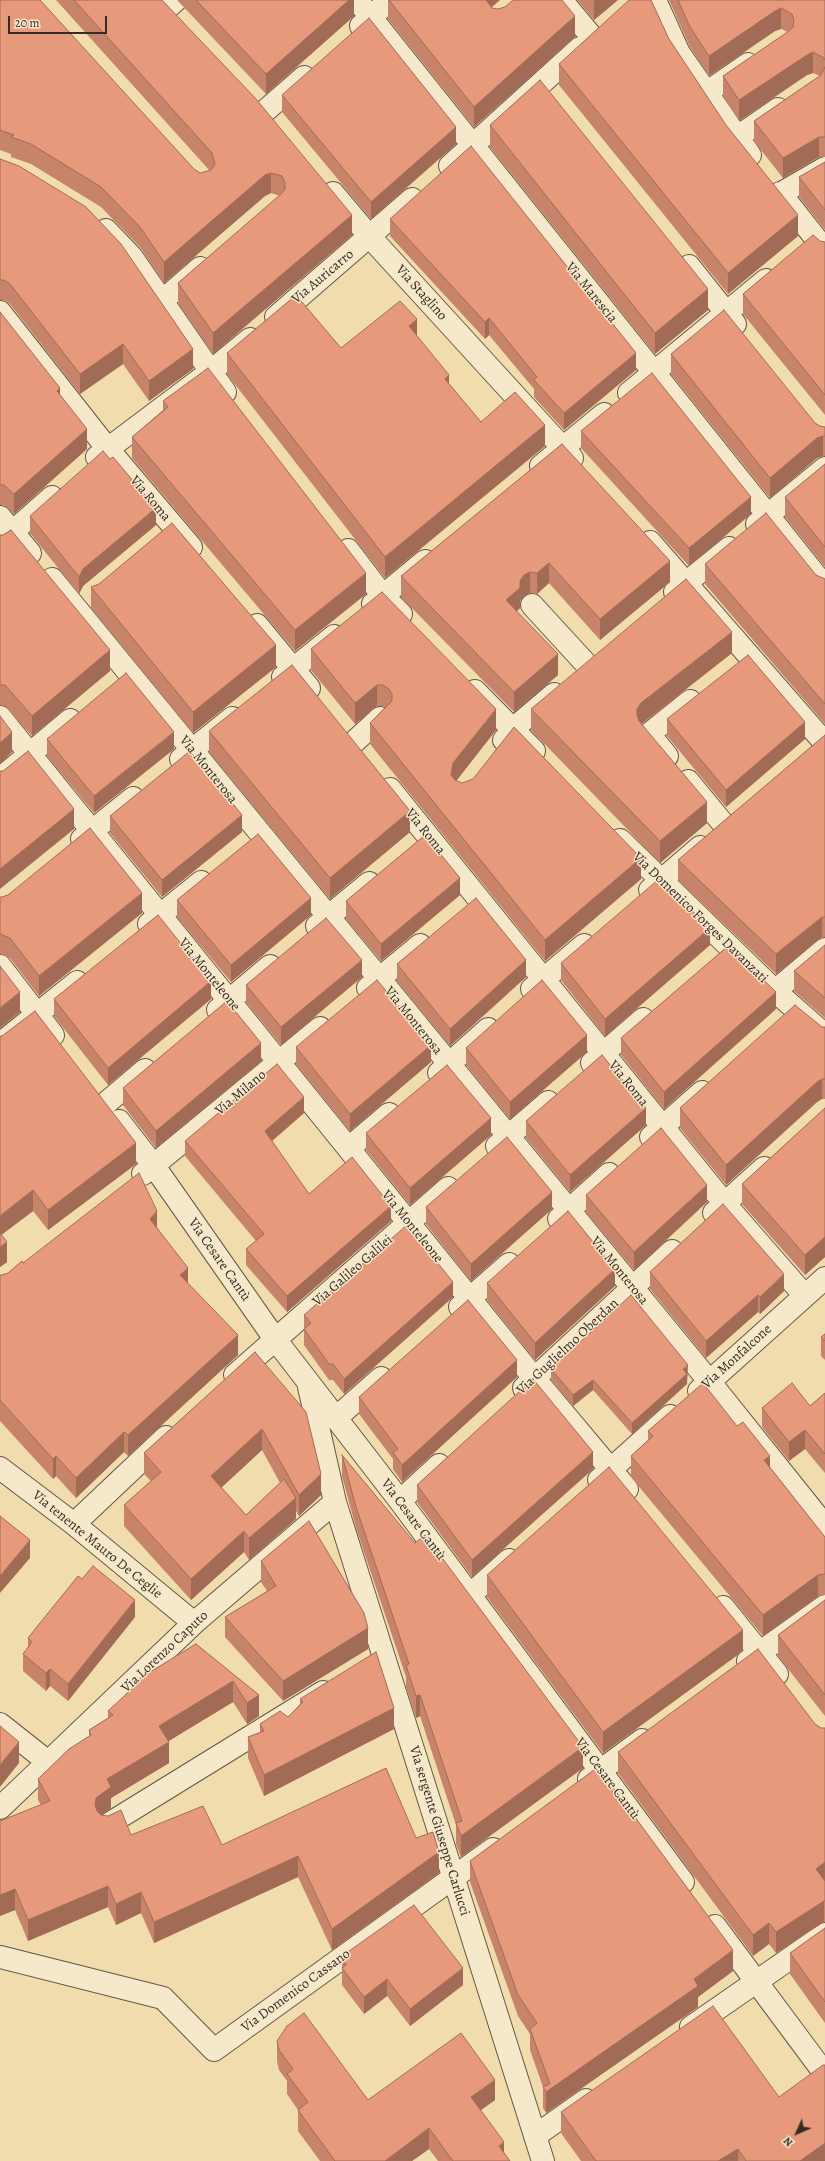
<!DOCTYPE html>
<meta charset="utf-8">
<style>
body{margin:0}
#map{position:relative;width:825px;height:2161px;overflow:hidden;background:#f1dcad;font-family:Alegreya,serif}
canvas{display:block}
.north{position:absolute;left:777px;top:2113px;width:40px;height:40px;-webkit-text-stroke:3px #f6e8ca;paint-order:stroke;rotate:225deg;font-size:11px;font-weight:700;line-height:16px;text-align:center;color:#372b23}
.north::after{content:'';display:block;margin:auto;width:14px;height:18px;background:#372b23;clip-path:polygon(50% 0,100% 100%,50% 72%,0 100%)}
.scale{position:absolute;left:8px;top:16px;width:99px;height:18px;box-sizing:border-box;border:2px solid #372b23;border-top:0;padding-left:5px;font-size:12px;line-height:14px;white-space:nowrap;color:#372b23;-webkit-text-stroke:3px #f6e8ca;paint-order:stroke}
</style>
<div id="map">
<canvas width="825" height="2161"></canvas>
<div class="north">N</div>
<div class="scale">20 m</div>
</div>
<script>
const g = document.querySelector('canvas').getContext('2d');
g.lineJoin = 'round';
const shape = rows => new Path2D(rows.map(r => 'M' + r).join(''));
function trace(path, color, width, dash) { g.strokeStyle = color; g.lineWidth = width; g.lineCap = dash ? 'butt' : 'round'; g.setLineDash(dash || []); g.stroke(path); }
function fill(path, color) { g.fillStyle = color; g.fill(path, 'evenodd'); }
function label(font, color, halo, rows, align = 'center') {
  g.font = font + ' Alegreya,serif'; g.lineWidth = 3; g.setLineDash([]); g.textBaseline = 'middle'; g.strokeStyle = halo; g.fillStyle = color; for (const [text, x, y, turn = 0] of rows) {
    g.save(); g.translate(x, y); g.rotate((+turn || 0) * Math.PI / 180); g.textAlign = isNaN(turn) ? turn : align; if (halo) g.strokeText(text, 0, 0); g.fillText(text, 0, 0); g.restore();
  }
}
const minor = shape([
 [357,0,825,587],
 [561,0,592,37],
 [655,0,679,53,750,155],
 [167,8,176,0],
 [361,26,390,0],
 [706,93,748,64],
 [265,111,304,77],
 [736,138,778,109],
 [450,166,580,48],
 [333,193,370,237,572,458],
 [780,193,825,250],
 [780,194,825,168],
 [106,230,131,256,225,392],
 [689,266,735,324],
 [162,301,200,268],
 [0,312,107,448,191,547],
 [276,317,412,199],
 [629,393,766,280],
 [97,457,210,372,250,339],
 [541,466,604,414],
 [0,517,30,553],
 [757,524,825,468],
 [650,542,825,743],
 [0,543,52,497],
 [348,550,383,596,401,614],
 [52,579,709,1381,825,1526],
 [675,592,729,548],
 [373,604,425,561],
 [532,605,588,666],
 [257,625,309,688],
 [283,677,334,636],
 [475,691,534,751],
 [0,717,534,1378,627,1489],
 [504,740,513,729,554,694],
 [353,743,380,718],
 [667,756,649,734,690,701],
 [181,759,232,718],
 [0,779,70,720],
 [688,781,725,826],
 [390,789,725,1204,805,1296],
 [82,839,133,798],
 [620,840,775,991,825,1035],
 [650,890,700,847],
 [149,924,201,882],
 [317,926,369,883],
 [0,966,53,1035],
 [368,988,420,945],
 [532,989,584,945],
 [775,991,825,949],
 [218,1010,270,966],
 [0,1044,77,982],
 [592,1063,643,1019],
 [439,1073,488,1029],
 [105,1104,145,1070],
 [119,1121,154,1166,275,1339,400,1501,683,1882],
 [651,1137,702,1092],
 [497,1146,548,1102],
 [349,1148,389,1114],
 [143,1174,320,1028],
 [714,1213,764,1168],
 [559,1219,609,1174],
 [460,1307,509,1264],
 [235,1375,448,1188],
 [309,1387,335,1502,543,2161],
 [524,1388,672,1251],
 [699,1391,825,1278],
 [336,1418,381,1378],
 [0,1468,74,1524,194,1623],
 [599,1480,670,1416],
 [400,1501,439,1465],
 [74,1524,166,1437],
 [470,1595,509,1560],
 [723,1607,777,1674],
 [748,1661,825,1606],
 [0,1724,48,1762],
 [589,1779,642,1740],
 [0,1808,194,1623,335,1502],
 [107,1825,323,1692],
 [715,1926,825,2074],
 [0,1957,163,1998,214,2050,493,1849],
 [691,2027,825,1934],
 [535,2136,586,2100]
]);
trace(minor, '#665746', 24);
trace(minor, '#f6e8ca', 22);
fill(shape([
 [0,0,194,169,200,173,210,171,56,0,162,0,352,235,213,354,178,303,178,283,280,196,271,193,265,196,164,283,140,247,101,207,31,164,11,157,11,154,0,150],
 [177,0,354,0,354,16,266,94],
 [388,0,500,0,491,7,492,8,575,37,474,127,388,19],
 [577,0,618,0,594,20],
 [669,0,825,0,825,157,819,157,783,178,754,141,754,121,820,76,813,73,807,75,739,121,723,96,723,76,788,32,781,29,775,31,709,76,690,47],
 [669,39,798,236,728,294,559,85,559,64],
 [282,95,456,144,371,219,282,112],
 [490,125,708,310,655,354,490,147],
 [0,159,193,369,149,401,123,364,80,394,10,304,4,300,0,300],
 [825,162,825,230,799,197,799,177],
 [390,219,636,370,564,430,534,397,534,389,489,335,485,339,390,236],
 [820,241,825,242,825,415,743,314,743,294],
 [0,312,60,395,87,449,14,514,4,505,0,505],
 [417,336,449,384,481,422,545,446,385,578,227,374,227,353,341,348],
 [671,354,815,423,820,426,825,427,825,456,823,456,817,458,770,498,671,374],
 [163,401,366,594,295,651,132,458,132,437,163,410],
 [581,431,751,514,689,566,581,448],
 [562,444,670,582,600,640,549,583,537,594,530,593,524,596,520,601,520,608,517,611,558,675,514,712,401,597,401,576],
 [825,464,825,567,785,517,785,497],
 [30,516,156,525,83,586,79,594,30,533],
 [0,535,110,671,32,736,5,706,0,705],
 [705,564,816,575,825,579,825,724,705,584],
 [99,584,276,667,193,733,91,608,91,587],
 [311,649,496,730,456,781,641,879,545,961,370,744,370,723,385,707,383,706,377,706,355,724,311,670],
 [732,653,642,724,707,823,660,863,531,730,531,709],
 [667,719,805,739,726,807,667,736],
 [209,731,410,832,330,899,209,752],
 [825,735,825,937,822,937,776,974,678,880,678,860],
 [47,739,174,749,94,813,47,756],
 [110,816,242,832,162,897,110,833],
 [460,895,381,961,346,919,346,901],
 [0,897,142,913,39,996,10,958,0,954],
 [177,900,311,915,231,982,177,917],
 [710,945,605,1036,561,980,561,963],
 [825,945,825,1018,794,991,794,971],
 [397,964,526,977,450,1046,397,981],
 [362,977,281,1045,246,1002,246,985],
 [54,999,211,999,108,1085,54,1016],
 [776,1009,664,1109,621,1055,621,1038],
 [822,1027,825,1027,825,1099,822,1099,817,1102,726,1185,680,1128,680,1108],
 [0,1036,136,1164,48,1230,33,1211,1,1235,7,1262,0,1267],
 [296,1047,431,1062,350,1131,296,1064],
 [466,1048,587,1052,510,1119,466,1065],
 [261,1061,156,1148,123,1105,123,1088],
 [825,1108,825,1257,805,1275,742,1204,742,1184],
 [304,1113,272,1141,309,1194,391,1221,287,1312,246,1265,246,1249,256,1241,185,1156,185,1141],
 [526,1121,646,1125,570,1192,526,1138],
 [366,1133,491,1135,410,1205,366,1150],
 [586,1195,707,1202,634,1270,586,1212],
 [426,1207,552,1209,471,1281,426,1224],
 [157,1227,188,1283,238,1355,128,1456,124,1452,76,1498,56,1476,53,1479,0,1421,0,1275,2,1275,8,1273,23,1263],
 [650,1272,784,1291,760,1314,758,1312,706,1358,650,1289],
 [487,1283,615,1286,535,1360,487,1300],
 [453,1297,344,1394,333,1380,329,1380,304,1345,304,1315],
 [825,1334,825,1360,821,1356,821,1337],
 [255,1352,321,1495,299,1516,296,1511,296,1519,249,1560,244,1552,191,1600,124,1526,124,1505,151,1481,144,1474,144,1453],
 [262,1450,280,1483,246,1515,221,1488],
 [551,1369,688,1375,687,1376,687,1384,632,1434,593,1390,573,1406,551,1379],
 [517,1377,402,1482,393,1469,393,1459,359,1414,359,1397],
 [825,1393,825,1473,805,1449,789,1461,762,1427,762,1408,810,1406],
 [648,1431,770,1467,825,1537,825,1595,818,1596,763,1636,631,1477,631,1456,648,1440],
 [342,1455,583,1768,461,1857,456,1844,456,1825,420,1716,416,1718,406,1687,406,1677,356,1528,342,1476],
 [593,1469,472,1577,417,1502,417,1485],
 [261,1561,368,1649,283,1701,225,1637,225,1617,267,1591,261,1582],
 [487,1575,743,1651,603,1753,487,1597],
 [82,1579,135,1617,68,1701,50,1686,46,1691,23,1671,23,1654,28,1647,28,1638],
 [825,1600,825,1716,778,1656,778,1635],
 [196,1644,259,1695,259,1716,247,1724,233,1702,168,1741,169,1763,111,1798,111,1808,101,1815,131,1835,222,1845,416,1838,439,1873,332,1950,298,1877,154,1943,141,1913,116,1925,108,1907,28,1941,15,1910,0,1916,41,1805,38,1800,38,1779,89,1737,89,1730,108,1718,108,1711,132,1689,132,1683],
 [300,1699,394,1729,264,1796,248,1758,248,1737,260,1732,260,1724,288,1717,300,1704],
 [815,1724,821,1728,825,1728,825,1922,824,1922,776,1953,769,1944,753,1956,618,1773,618,1752],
 [470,1861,733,1971,698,1997,698,2007,546,2113,543,2108,543,2087,530,2050,530,2034,518,2016,470,1882],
 [825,1928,825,2023,790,1974,790,1953],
 [342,1956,463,1985,410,2026,387,1996,364,2014,342,1985],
 [277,2041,368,2100,495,2100,481,2110,504,2153,510,2161,438,2161,429,2149,412,2161,320,2161,298,2131,298,2110,287,2094,287,2081,279,2070,277,2061],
 [779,2097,825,2161,581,2161,561,2133,561,2112]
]), '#c7846a');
fill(shape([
 [349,0,354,0,354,16,266,94,266,74],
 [485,0,500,0,486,12],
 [594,0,618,0,594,20],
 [781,8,781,29,775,31,709,76,709,56,775,11],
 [575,16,575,37,474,127,474,107],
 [813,52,813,73,807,75,739,121,739,100,807,55],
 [456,127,456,144,371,219,371,202],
 [819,137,819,157,783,178,783,158],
 [271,173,271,193,265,196,164,283,164,262,265,175],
 [352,215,352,235,213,354,213,333],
 [798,215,798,236,728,294,728,273],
 [708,289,708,310,655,354,655,333],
 [489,318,489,335,485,339,485,322],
 [417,319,417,341,409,326],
 [123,344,123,364,80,394,80,374],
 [193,349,193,369,149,401,149,381],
 [636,353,636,370,564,430,564,413],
 [449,375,449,396,445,379],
 [60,388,60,409,57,391],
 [545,425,545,446,385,578,385,557],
 [87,429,87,449,14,514,14,494],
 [823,436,823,456,817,458,770,498,770,478,817,438],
 [751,497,751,514,689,566,689,548],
 [156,508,156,525,83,586,79,594,79,577,83,569],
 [670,561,670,582,600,640,600,619],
 [549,563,549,583,537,594,537,573],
 [530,572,530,593,524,596,520,601,520,608,506,621,506,600,524,575],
 [366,573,366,594,295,651,295,630],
 [732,632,732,653,641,724,637,715,637,709,641,703],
 [276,645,276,667,193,733,193,712],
 [110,650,110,671,32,736,32,716],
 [558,654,558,675,514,712,514,692],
 [377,685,377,706,355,724,355,703],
 [496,709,496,730,453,785,451,775,453,763],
 [805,722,805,739,726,807,726,790],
 [12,732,12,752,0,764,0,743],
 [174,732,174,749,94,813,94,796],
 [707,802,707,823,660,863,660,841],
 [74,809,74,829,0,889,0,869],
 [410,811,410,832,330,899,330,878],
 [242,815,242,832,162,897,162,880],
 [641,858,641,879,545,961,545,940],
 [460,878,460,895,381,961,381,944],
 [142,893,142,913,39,996,39,976],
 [311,898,311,915,231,982,231,965],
 [822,917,822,937,776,974,776,954],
 [710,928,710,945,605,1036,605,1019],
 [362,960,362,977,281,1045,281,1027],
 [526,960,526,977,450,1046,450,1029],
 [211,981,211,999,108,1085,108,1068],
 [20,992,20,1012,0,1028,0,1008],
 [776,992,776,1009,664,1109,664,1092],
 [587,1035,587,1052,510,1119,510,1102],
 [261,1043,261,1061,156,1148,156,1131],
 [431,1045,431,1062,350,1131,350,1114],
 [822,1079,822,1099,817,1102,726,1185,726,1165,817,1082],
 [304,1097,304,1113,265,1147,265,1131],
 [646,1108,646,1125,570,1192,570,1175],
 [491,1118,491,1135,410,1205,410,1188],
 [136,1143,136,1164,48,1230,48,1210],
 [707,1185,707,1202,634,1270,634,1252],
 [33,1190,33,1211,0,1236,0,1216],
 [552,1192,552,1209,471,1281,471,1264],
 [391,1206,391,1221,287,1312,287,1296],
 [157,1211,157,1232,150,1219],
 [825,1237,825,1257,805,1275,805,1255],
 [7,1242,7,1262,0,1267,0,1247],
 [188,1268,188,1289,180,1275],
 [615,1269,615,1286,535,1360,535,1343],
 [784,1274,784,1291,760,1314,760,1297],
 [453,1282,453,1297,344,1394,344,1379],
 [758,1295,758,1312,706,1358,706,1341],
 [238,1335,238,1355,128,1456,128,1435],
 [517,1360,517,1377,402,1482,402,1465],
 [688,1365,687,1384,632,1434,632,1423],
 [593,1380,593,1390,573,1406,573,1395],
 [262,1429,262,1450,211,1497,211,1476],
 [805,1430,805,1449,789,1461,789,1442],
 [124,1432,124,1452,76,1498,76,1478],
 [593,1452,593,1469,472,1577,472,1560],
 [56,1456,56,1476,53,1479,53,1459],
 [770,1456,770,1477,764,1460],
 [321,1474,321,1495,299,1516,299,1495],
 [296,1498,296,1519,249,1560,249,1538],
 [244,1531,244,1552,191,1600,191,1579],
 [30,1540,30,1558,0,1593,0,1576],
 [818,1575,818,1596,763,1636,763,1615],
 [135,1600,135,1617,68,1701,68,1684],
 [368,1628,368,1649,283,1701,283,1681],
 [743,1630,743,1651,603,1753,603,1732],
 [50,1669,50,1686,46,1691,46,1673],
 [233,1681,233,1702,159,1747,159,1726],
 [259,1695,259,1716,247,1724,247,1703],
 [420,1695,420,1716,416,1718,416,1696],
 [394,1708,394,1729,264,1796,264,1775],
 [19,1742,19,1763,0,1787,0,1765],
 [169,1742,169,1763,111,1798,111,1808,96,1819,95,1805,96,1798,107,1779],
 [583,1747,583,1768,461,1857,461,1836],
 [439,1852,439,1873,332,1950,332,1929],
 [298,1856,298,1877,154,1943,154,1922],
 [825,1862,825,1883,816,1869],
 [108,1886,108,1907,28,1941,28,1920],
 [15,1889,15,1910,0,1916,0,1895],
 [141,1892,141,1913,116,1925,116,1904],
 [824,1901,824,1922,776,1953,776,1932],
 [769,1923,769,1944,753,1956,753,1935],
 [733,1950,733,1971,698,1997,698,2007,546,2113,546,2092],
 [463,1968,463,1985,410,2026,410,2009],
 [387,1979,387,1996,364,2014,364,1997],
 [495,2080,495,2100,471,2117,471,2097],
 [429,2128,429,2149,412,2161,385,2161],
 [504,2142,504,2161,499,2146],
 [825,2143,825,2161,800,2161],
 [738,2149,738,2161,718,2161]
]), '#a26b56');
const building = shape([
 [0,0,40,0,194,169,200,173,211,170,215,164,212,153,74,0,162,0,256,99,352,215,213,333,178,283,281,194,285,189,285,183,282,176,271,173,265,175,164,262,140,227,101,187,31,144,11,137,14,135,0,130,0,0],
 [196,0,349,0,266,74,196,0],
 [389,0,486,0,492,8,498,9,505,7,513,0,562,0,575,16,474,107,389,0],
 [629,0,651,0,669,39,726,125,798,215,728,273,559,64,629,0],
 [678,0,825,0,825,60,824,58,813,52,807,55,739,100,723,76,789,31,793,27,794,20,792,14,781,8,775,11,709,56,690,27,678,0],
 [369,18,456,127,371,202,282,95,369,18],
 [825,67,825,137,819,137,783,158,754,121,821,75,825,67],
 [540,80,708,289,655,333,490,125,540,80],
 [471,146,636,353,564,413,534,380,537,377,489,318,485,322,390,219,471,146],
 [0,159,19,166,86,207,121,244,193,349,149,381,123,344,80,374,10,284,4,280,0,280,0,159],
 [825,162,825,210,799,177,825,162],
 [813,235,820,241,825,242,825,395,743,294,813,235],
 [296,295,341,348,400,301,417,319,409,326,449,375,445,379,481,422,515,392,545,425,385,557,227,353,296,295],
 [724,310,815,423,820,426,825,427,825,436,823,436,817,438,770,478,671,354,724,310],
 [0,312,60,388,57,391,87,429,14,494,4,485,0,485,0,312],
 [208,368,366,573,295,630,132,437,168,407,163,401,208,368],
 [652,373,751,497,689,548,581,431,652,373],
 [562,444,670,561,600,619,549,563,537,573,530,572,524,575,520,581,520,588,506,600,558,654,514,692,401,576,562,444],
 [103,451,110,459,113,457,156,508,83,569,79,577,30,516,103,451],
 [825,464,825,547,785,497,825,464],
 [766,513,816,575,825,579,825,704,705,564,766,513],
 [172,523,276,645,193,712,91,587,99,584,172,523],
 [11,530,110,650,32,716,5,685,0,685,0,535,3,535,11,530],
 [686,579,732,632,641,703,637,709,637,715,639,721,707,802,660,841,531,709,686,579],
 [382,592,496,709,453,763,451,775,455,780,462,783,473,779,514,727,641,858,545,940,370,723,392,701,392,694,389,689,383,685,377,685,355,703,311,649,382,592],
 [748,655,805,722,726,790,667,719,748,655],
 [292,665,410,811,330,878,209,731,292,665],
 [126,673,174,732,94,796,47,739,126,673],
 [0,716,12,732,0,743,0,716],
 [825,735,825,917,822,917,776,954,678,860,825,735],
 [28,751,74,809,0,869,0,771,3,771,28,751],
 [190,751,242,815,162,880,110,816,190,751],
 [90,828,142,893,39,976,10,938,0,934,0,897,2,897,8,895,90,828],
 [258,834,311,898,231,965,177,900,258,834],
 [425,835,460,878,381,944,346,901,425,835],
 [659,879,710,928,605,1019,561,963,659,879],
 [476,898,526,960,450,1029,397,964,476,898],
 [158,915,211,981,108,1068,54,999,158,915],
 [326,918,362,960,281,1027,246,985,326,918],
 [825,945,825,998,794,971,825,945],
 [728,946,776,992,664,1092,621,1038,728,946],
 [0,966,20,992,0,1008,0,966],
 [377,980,431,1045,350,1114,296,1047,377,980],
 [542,980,587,1035,510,1102,466,1048,542,980],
 [227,1001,261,1043,156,1131,123,1088,227,1001],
 [795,1005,822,1027,825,1027,825,1079,822,1079,817,1082,726,1165,680,1108,795,1005],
 [35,1011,136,1143,48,1210,33,1190,0,1216,0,1036,2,1036,35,1011],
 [602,1055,646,1108,570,1175,526,1121,602,1055],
 [277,1064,304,1097,265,1131,309,1194,352,1157,391,1206,287,1296,246,1249,264,1234,185,1141,277,1064],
 [447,1065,491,1118,410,1188,366,1133,447,1065],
 [825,1108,825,1237,805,1255,742,1184,825,1108],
 [661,1128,707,1185,634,1252,586,1195,661,1128],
 [507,1137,552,1192,471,1264,426,1207,507,1137],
 [139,1173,157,1211,150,1219,188,1268,180,1275,238,1335,128,1435,124,1432,76,1478,56,1456,53,1459,0,1400,0,1275,2,1275,8,1273,22,1261,23,1263,139,1173],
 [723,1204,784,1274,760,1297,758,1295,706,1341,650,1272,723,1204],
 [568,1211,615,1269,535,1343,487,1283,568,1211],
 [407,1225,453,1282,344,1379,333,1364,329,1364,304,1329,311,1323,304,1315,407,1225],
 [0,1233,7,1242,0,1247,0,1233],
 [631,1295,688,1365,683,1369,687,1374,632,1423,593,1380,573,1395,551,1369,631,1295],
 [468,1300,517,1360,402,1465,393,1452,398,1449,359,1397,468,1300],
 [825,1334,825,1341,821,1337,825,1334],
 [255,1352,306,1412,321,1474,299,1495,262,1429,211,1476,246,1515,284,1479,296,1498,249,1538,244,1531,191,1579,124,1505,161,1472,144,1453,255,1352],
 [533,1379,593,1452,472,1560,417,1485,533,1379],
 [703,1383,737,1426,743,1422,770,1456,764,1460,825,1537,825,1574,818,1575,763,1615,631,1456,653,1436,648,1431,703,1383],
 [792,1383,810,1406,825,1393,825,1454,805,1430,789,1442,762,1408,792,1383],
 [342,1455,415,1543,425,1535,583,1747,461,1836,456,1823,462,1821,420,1695,416,1696,406,1665,409,1664,356,1507,342,1455],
 [609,1467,743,1630,603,1732,487,1575,609,1467],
 [0,1516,30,1540,0,1576,0,1516],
 [309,1521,364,1613,368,1628,283,1681,225,1617,276,1586,261,1561,309,1521],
 [93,1566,135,1600,68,1684,50,1669,46,1673,23,1654,32,1642,28,1638,44,1618,78,1576,82,1579,93,1566],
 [825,1600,825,1695,778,1635,825,1600],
 [196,1644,259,1695,247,1703,233,1681,159,1726,169,1742,107,1779,111,1787,96,1798,95,1805,97,1811,101,1815,108,1816,121,1810,131,1835,203,1806,222,1845,386,1768,416,1838,433,1832,439,1852,332,1929,298,1856,154,1922,141,1892,116,1904,108,1886,28,1920,15,1889,0,1895,0,1821,50,1801,38,1779,69,1749,91,1735,89,1730,113,1715,108,1711,134,1687,132,1683,196,1644],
 [758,1649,815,1724,821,1728,825,1728,825,1862,816,1869,825,1881,825,1901,824,1901,776,1932,769,1923,753,1935,618,1752,758,1649],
 [376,1652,394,1708,264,1775,248,1737,264,1731,260,1724,280,1711,288,1717,303,1702,300,1699,376,1652],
 [0,1726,19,1742,0,1765,0,1726],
 [598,1767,733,1950,694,1979,698,1986,546,2092,543,2087,550,2084,530,2029,537,2023,518,1995,470,1861,598,1767],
 [414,1905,463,1968,410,2009,387,1979,364,1997,342,1968,346,1965,342,1956,414,1905],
 [825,1928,825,2002,790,1953,825,1928],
 [713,2006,779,2097,823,2065,825,2065,825,2143,800,2161,746,2161,738,2149,718,2161,596,2161,561,2112,713,2006],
 [304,2013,368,2100,461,2033,495,2080,471,2097,504,2142,499,2146,510,2161,453,2161,429,2128,385,2161,335,2161,298,2110,308,2102,287,2074,293,2069,279,2050,277,2041,287,2026,304,2013]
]);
fill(building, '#e7997b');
trace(building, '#a26b56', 1);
label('14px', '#372b23', '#f6e8ca', [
 ["Via Auricarro",323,277,-40],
 ["Via Staglino",421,293,48],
 ["Via Marescia",591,293,51],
 ["Via Roma",150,499,50],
 ["Via Monterosa",208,770,51],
 ["Via Roma",425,832,51],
 ["Via Domenico Forges Davanzati",700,918,44],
 ["Via Monteleone",209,975,51],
 ["Via Monterosa",413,1021,51],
 ["Via Roma",628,1084,51],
 ["Via Milano",241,1093,-40],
 ["Via Monteleone",412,1227,51],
 ["Via Cesare Cantù",219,1260,55],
 ["Via Galileo Galilei",353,1271,-41],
 ["Via Monterosa",619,1271,51],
 ["Via Guglielmo Oberdan",568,1347,-43],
 ["Via Monfalcone",737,1357,-42],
 ["Via Cesare Cantù",413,1520,53],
 ["Via tenente Mauro De Ceglie",97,1545,39],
 ["Via Lorenzo Caputo",165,1652,-43],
 ["Via Cesare Cantù",607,1779,53],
 ["Via sergente Giuseppe Carlucci",439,1831,73],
 ["Via Domenico Cassano",296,1991,-36]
]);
</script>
